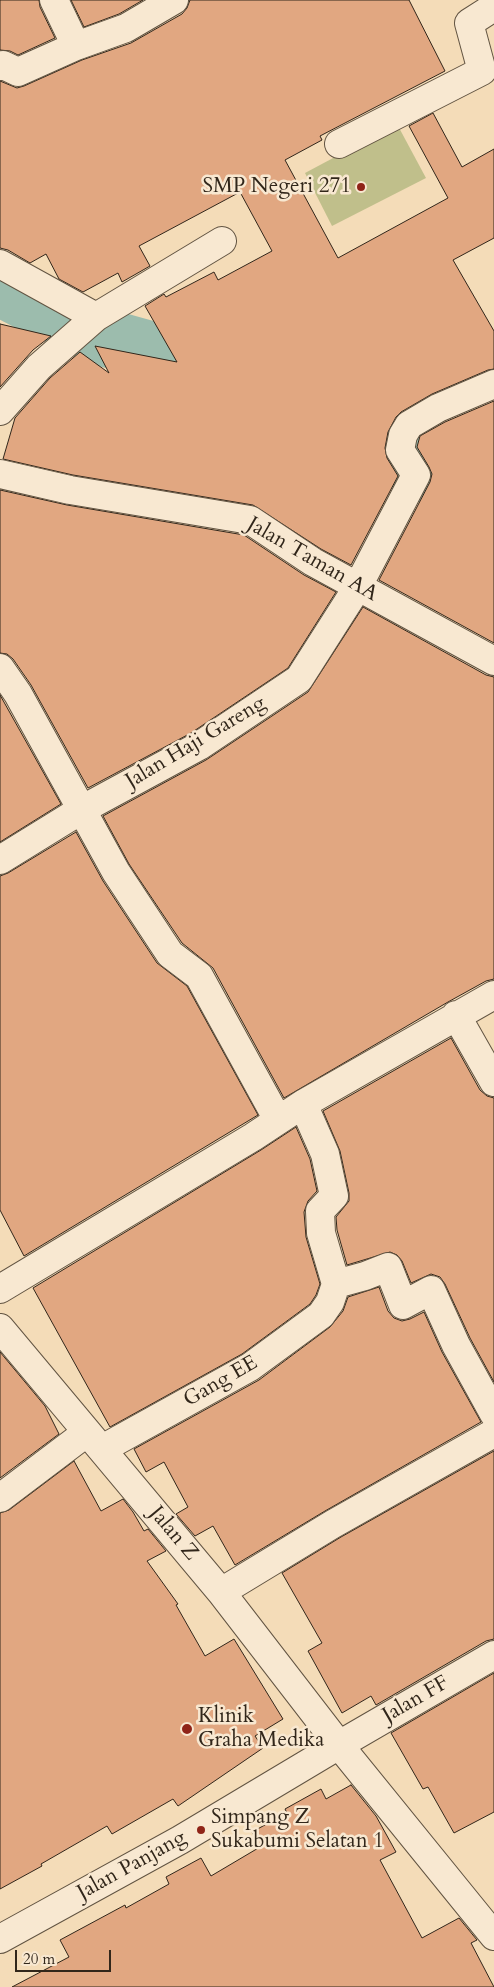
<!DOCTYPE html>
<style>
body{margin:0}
#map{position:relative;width:494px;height:1987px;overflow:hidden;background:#f4dcb8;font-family:Cardo,serif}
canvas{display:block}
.scale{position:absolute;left:15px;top:1950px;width:96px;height:22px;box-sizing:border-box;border:2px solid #31261a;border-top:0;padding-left:6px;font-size:15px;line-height:18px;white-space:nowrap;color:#31261a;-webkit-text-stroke:4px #f8e8d1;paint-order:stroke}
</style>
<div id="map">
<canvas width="494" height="1987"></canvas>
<div class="scale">20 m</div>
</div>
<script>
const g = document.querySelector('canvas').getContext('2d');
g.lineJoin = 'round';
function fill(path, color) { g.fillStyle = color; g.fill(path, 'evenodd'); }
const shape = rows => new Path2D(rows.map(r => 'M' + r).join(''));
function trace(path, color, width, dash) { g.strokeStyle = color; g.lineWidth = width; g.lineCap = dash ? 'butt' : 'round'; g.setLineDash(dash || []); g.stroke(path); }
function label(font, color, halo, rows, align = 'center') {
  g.font = font + ' Cardo,serif'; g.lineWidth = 5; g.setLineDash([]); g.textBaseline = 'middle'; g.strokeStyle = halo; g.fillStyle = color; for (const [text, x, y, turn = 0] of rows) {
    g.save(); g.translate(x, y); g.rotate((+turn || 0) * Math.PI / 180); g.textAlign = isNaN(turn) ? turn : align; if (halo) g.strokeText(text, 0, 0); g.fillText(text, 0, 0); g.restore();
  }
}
fill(shape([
 [397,124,426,178,332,226,305,173]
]), '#c0bf8b');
trace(shape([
 [0,287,50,313],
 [92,334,228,372,297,402,468,496,494,507]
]), '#9cbcad', 58);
const building = shape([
 [0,0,39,0,40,7,55,38,18,55,10,51,0,50,0,0],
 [71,0,143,0,119,14,84,27,71,0],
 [190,0,409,0,445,71,320,136,322,140,285,160,338,258,448,198,409,126,433,113,462,167,494,149,494,238,453,260,494,331,494,369,488,370,432,394,401,412,396,417,388,432,385,448,387,458,398,476,351,565,321,549,253,505,73,475,3,459,15,418,50,378,80,352,109,373,95,346,177,362,145,306,164,294,166,297,214,272,218,280,272,251,240,192,139,246,150,266,122,282,118,273,83,292,59,279,46,254,30,263,8,250,0,248,0,81,17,88,24,86,82,60,131,43,182,14,187,8,190,0],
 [0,324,51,336,33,350,0,387,0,324],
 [494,401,494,643,379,580,430,482,432,474,429,467,417,447,420,436,445,422,494,401],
 [0,490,67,505,244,535,304,575,336,592,288,668,191,733,88,788,31,685,13,659,7,654,0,653,0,490],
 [363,607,486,675,494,677,494,979,486,981,448,1002,284,1098,213,968,182,943,129,864,103,816,206,760,308,692,363,607],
 [0,695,61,804,0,842,0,695],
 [76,832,103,881,157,963,187,986,258,1115,24,1256,0,1210,0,876,8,873,76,832],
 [451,1038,480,1090,487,1096,494,1098,494,1382,470,1338,445,1284,440,1277,431,1274,411,1283,402,1261,397,1255,390,1252,347,1265,337,1230,336,1217,349,1201,349,1193,340,1151,323,1111,451,1038],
 [296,1127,310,1159,317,1191,308,1201,304,1212,306,1237,320,1284,316,1295,310,1304,242,1354,110,1427,33,1288,261,1150,296,1127],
 [379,1287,388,1311,394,1318,402,1321,410,1319,424,1312,442,1352,481,1422,325,1511,235,1565,213,1526,195,1536,176,1514,188,1507,164,1462,146,1472,134,1449,259,1380,330,1327,343,1311,348,1297,379,1287],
 [0,1352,45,1406,59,1434,0,1478,0,1352],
 [494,1451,494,1639,486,1641,376,1705,371,1696,342,1713,308,1651,322,1643,282,1573,341,1537,494,1451],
 [74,1461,101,1511,123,1499,133,1512,144,1531,148,1529,166,1551,147,1561,178,1604,176,1605,205,1656,234,1639,283,1719,255,1736,263,1748,178,1806,173,1799,112,1834,107,1826,41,1864,42,1866,0,1889,0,1513,9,1510,74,1461],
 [494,1673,494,1812,454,1833,428,1787,423,1789,391,1733,494,1673],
 [351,1785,376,1816,396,1852,380,1860,422,1938,459,1918,477,1940,471,1943,494,1987,12,1987,69,1957,60,1940,125,1905,126,1908,169,1884,166,1877,201,1858,211,1876,260,1847,252,1832,287,1813,285,1809,321,1789,326,1799,351,1785]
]);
fill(building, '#e1a781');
trace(building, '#31261a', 1);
const minor = shape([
 [54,0,76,46],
 [0,66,3,65,18,72,76,46,126,28,174,0],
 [339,144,482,71,469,23,494,7],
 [0,264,96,317],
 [0,411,39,367,96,317,222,241],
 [0,474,70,490,250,520,313,562,494,661],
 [0,668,18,694,116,872,170,954,199,976,278,1120],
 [0,860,81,810,199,746,299,679,357,588,416,475,400,450,403,435,409,425,438,408,494,384],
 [456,1015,494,1082],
 [336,1284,365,1276,388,1267,403,1305,431,1290,456,1345,494,1414],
 [0,1289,253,1137,303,1104,494,995],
 [0,1328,221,1592,339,1745,494,1936],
 [102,1449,250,1367,321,1315,330,1302,336,1284,321,1233,320,1211,334,1196,325,1154,303,1104],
 [0,1498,86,1433],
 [221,1592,333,1524,494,1433],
 [0,1939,180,1840,339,1745,494,1655]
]);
trace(minor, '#625442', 30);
trace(minor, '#f8e8d1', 28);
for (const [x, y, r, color] of [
 [361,187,5,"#8f2418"],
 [187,1729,6,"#8f2418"],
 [201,1830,5,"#8f2418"]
]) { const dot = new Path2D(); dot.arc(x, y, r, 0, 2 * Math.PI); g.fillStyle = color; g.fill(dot); trace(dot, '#f8e8d1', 2); }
label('21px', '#31261a', '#f8e8d1', [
 ["SMP Negeri 271",351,187,"right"],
 ["Klinik",198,1717],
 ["Graha Medika",198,1741],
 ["Simpang Z",211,1818],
 ["Sukabumi Selatan 1",211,1842]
], 'left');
label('21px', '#31261a', '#f8e8d1', [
 ["Jalan Taman AA",312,560,30],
 ["Jalan Haji Gareng",196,743,-31],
 ["Gang EE",221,1382,-30],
 ["Jalan Z",173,1534,50],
 ["Jalan FF",416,1700,-30],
 ["Jalan Panjang",132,1866,-29]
]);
</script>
